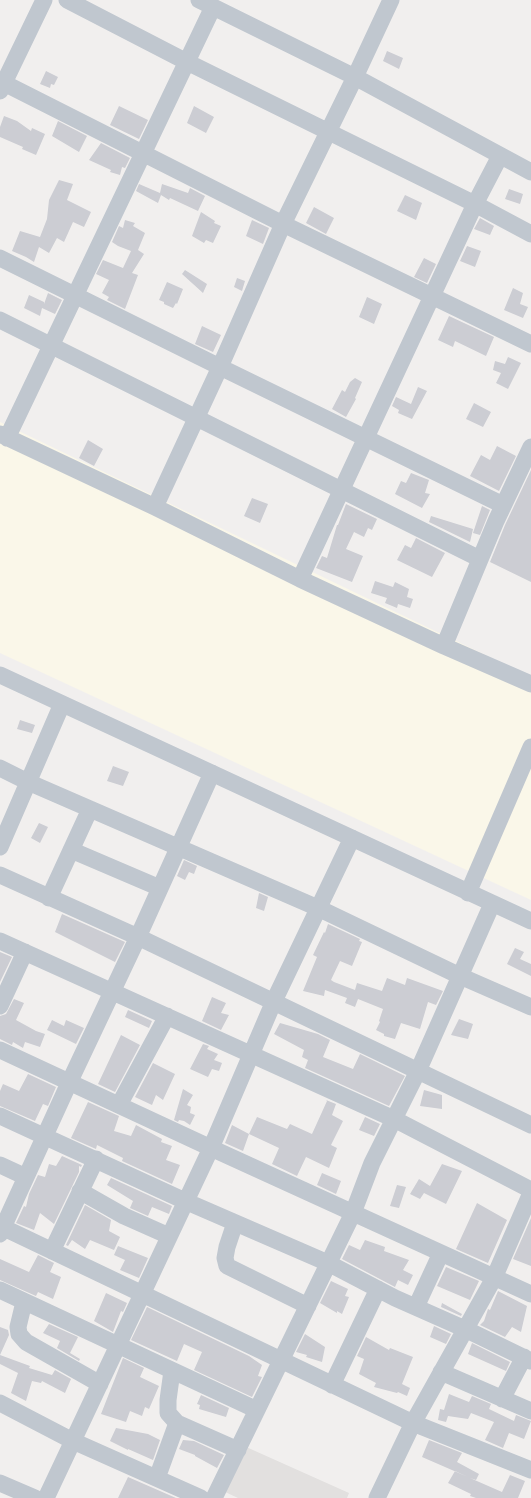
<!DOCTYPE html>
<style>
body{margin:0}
canvas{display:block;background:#f1efee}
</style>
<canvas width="531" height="1498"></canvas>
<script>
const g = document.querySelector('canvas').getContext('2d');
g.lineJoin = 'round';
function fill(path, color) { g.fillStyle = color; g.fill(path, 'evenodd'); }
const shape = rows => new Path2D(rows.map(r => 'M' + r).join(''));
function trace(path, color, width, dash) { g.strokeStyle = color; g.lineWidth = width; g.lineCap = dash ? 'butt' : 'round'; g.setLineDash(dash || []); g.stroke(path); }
fill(shape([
 [0,422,531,677,531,900,0,653]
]), '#faf7e9');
fill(shape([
 [244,1446,349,1493,347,1498,238,1498,223,1491]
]), '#e2e0df');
fill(shape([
 [387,51,403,58,399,69,383,61],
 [46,71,58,77,54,85,51,84,50,88,40,84],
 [119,106,148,120,139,139,110,125],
 [194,106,214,117,206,133,187,123],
 [4,116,17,121,31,131,32,128,45,134,36,155,22,149,23,147,0,137,0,127],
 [58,121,87,136,79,152,52,136],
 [101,143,130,158,125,168,122,167,120,175,110,172,111,170,89,160],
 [59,180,73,184,67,200,91,212,84,227,73,222,64,242,57,238,49,253,39,247,34,262,26,257,12,251,20,231,40,237,47,219,49,200],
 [139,184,160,193,162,184,188,193,190,188,205,196,198,211,170,198,169,200,161,195,158,203,136,191],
 [509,189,523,194,520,204,505,199],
 [405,195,422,203,416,220,397,211],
 [314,207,334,218,326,234,306,223],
 [201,212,215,221,214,223,221,226,213,243,206,240,204,243,192,236],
 [480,218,494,226,490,235,474,229],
 [125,220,135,223,133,226,145,233,138,250,144,254,132,273,138,275,125,309,107,300,109,297,102,293,109,280,96,274,103,260,123,268,131,251,118,246,112,242,119,226,123,228],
 [252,220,269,228,263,244,246,236],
 [467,246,481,251,475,267,460,261],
 [424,258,436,264,427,283,414,277],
 [185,270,207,284,203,293,182,274],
 [237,278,245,281,242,291,234,287],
 [167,282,183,289,177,304,176,303,173,308,164,304,164,302,159,300],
 [513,288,523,293,520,304,528,307,523,318,504,310],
 [48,293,62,300,55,314,42,308,40,316,24,308,29,295,44,302,44,304],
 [367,297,382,304,374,324,359,317],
 [449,316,494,337,486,356,455,341,453,347,438,340],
 [202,326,221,335,213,352,195,344],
 [508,357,521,363,508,389,496,383,501,373,493,370,495,361,505,364],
 [355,378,362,382,355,398,356,399,346,417,332,409,342,390,345,392,350,382],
 [418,387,427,391,412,419,398,413,399,410,392,406,396,397,411,404],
 [474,403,491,412,483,427,466,419],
 [88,440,103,449,94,466,79,458],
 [497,446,516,456,499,491,470,476,481,455,490,460],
 [531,470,531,582,490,562,505,525],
 [411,473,429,480,425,493,430,494,422,508,395,494,401,481,406,483],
 [252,498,268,504,260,523,244,516],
 [346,504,377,519,372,530,368,528,364,537,354,532,346,549,363,556,352,582,316,568,322,556,327,558,337,525,338,525],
 [482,506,490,510,480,535,473,533],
 [431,516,473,529,470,542,429,522],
 [416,538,445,553,432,577,397,560,405,545,411,548],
 [375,581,393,587,395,582,409,589,407,597,413,599,410,608,398,604,397,608,385,603,387,598,371,593],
 [20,720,35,725,32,733,17,729],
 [113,766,129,772,123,786,107,781],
 [39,823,48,827,40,843,31,838],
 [184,860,197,866,194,874,189,872,185,880,177,876],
 [259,893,268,897,264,911,256,908],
 [62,914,125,942,115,962,55,932],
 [328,924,360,939,359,941,362,942,352,966,340,961,331,980,334,982,355,990,357,983,382,991,387,978,405,985,407,978,443,991,436,1005,428,1002,420,1029,401,1023,395,1039,384,1036,384,1034,376,1030,380,1022,379,1021,383,1009,358,999,355,1007,345,1003,347,998,325,990,324,996,303,991,317,957,313,955,324,932,325,933],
 [515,948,524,952,520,959,531,964,531,976,507,964],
 [0,952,12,957,0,982],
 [212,997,226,1003,221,1013,229,1015,221,1030,202,1021],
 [14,999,24,1003,16,1020,36,1031,45,1034,40,1047,25,1042,23,1048,13,1042,12,1045,0,1039,0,1016,6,1014],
 [128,1010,152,1021,149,1028,125,1017],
 [459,1019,473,1024,468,1039,451,1035],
 [52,1020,64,1026,66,1020,84,1028,76,1044,47,1030],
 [280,1023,318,1034,330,1040,323,1057,353,1069,360,1054,405,1076,389,1106,305,1068,308,1060,302,1057,304,1050,274,1034],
 [121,1035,140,1045,115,1092,98,1084],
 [203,1044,209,1046,207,1049,218,1054,214,1060,222,1063,219,1071,212,1069,208,1077,190,1069],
 [153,1063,175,1074,163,1100,156,1095,152,1105,135,1097],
 [28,1074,56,1087,48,1106,43,1104,35,1121,0,1106,0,1091,3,1084,19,1091],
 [183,1089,193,1095,187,1105,191,1107,190,1113,195,1115,190,1125,184,1121,179,1120,178,1122,174,1120],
 [424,1090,442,1095,442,1109,420,1106],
 [326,1100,336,1104,332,1115,343,1121,331,1145,337,1148,329,1168,306,1157,297,1176,272,1164,279,1148,249,1134,257,1117,287,1129,290,1124,312,1134,327,1101],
 [88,1102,119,1116,114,1131,131,1136,136,1125,162,1139,161,1142,172,1146,166,1160,180,1165,172,1184,122,1161,123,1158,97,1145,96,1149,71,1138],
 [365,1117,380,1124,374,1136,359,1130],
 [232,1125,249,1134,243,1151,225,1143],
 [62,1156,82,1165,81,1167,79,1166,79,1172,54,1224,40,1213,34,1230,16,1223,24,1206,26,1207,29,1194,38,1175,45,1177,49,1164,56,1166],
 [442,1164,462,1171,446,1204,424,1193,420,1199,410,1194,419,1179,430,1186],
 [322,1173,341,1181,336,1194,317,1185],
 [111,1178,172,1206,169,1214,152,1207,148,1216,130,1208,133,1201,107,1185],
 [397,1185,406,1187,399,1208,390,1206],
 [477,1203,507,1220,488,1263,456,1249],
 [85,1205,111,1220,109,1231,120,1237,114,1250,90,1240,85,1249,72,1240,68,1246,66,1245],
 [531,1218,531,1266,513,1259],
 [365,1240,385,1247,384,1251,409,1260,403,1270,413,1275,408,1285,398,1280,395,1287,342,1259,349,1245,360,1250],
 [118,1246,148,1258,139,1278,120,1270,125,1260,114,1255],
 [38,1255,54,1263,50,1272,61,1277,53,1299,38,1292,36,1296,0,1280,0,1259,29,1272],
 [446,1267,479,1281,470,1300,437,1286],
 [331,1281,348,1289,345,1296,349,1297,342,1314,337,1311,337,1313,320,1303],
 [498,1291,527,1306,521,1332,512,1327,505,1337,480,1325,484,1321,488,1309,490,1310],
 [106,1293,127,1303,123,1312,121,1311,113,1332,94,1321],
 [442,1303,462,1314,461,1316,441,1307],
 [147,1307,249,1356,262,1365,258,1376,262,1377,252,1397,194,1370,202,1352,184,1344,177,1361,131,1340],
 [49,1324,78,1337,70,1353,80,1359,79,1361,57,1348,60,1341,43,1333],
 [434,1326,451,1334,446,1344,430,1337],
 [0,1327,8,1330,9,1335,0,1355],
 [305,1334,325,1347,322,1362,306,1357,307,1355,296,1352],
 [366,1337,389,1350,390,1348,413,1357,402,1384,410,1388,407,1396,398,1392,397,1393,374,1387,376,1383,359,1374,364,1359,357,1356],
 [472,1343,510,1362,506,1371,468,1354],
 [0,1355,30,1366,29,1368,52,1375,55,1370,71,1379,65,1393,42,1381,41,1383,32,1381,26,1401,11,1393,18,1373,0,1364],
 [123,1358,144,1368,140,1377,159,1386,149,1409,145,1407,142,1416,130,1411,126,1422,101,1414],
 [449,1394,469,1402,472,1396,491,1404,489,1409,514,1421,516,1415,531,1421,524,1439,509,1433,503,1448,485,1440,494,1422,471,1413,468,1419,448,1416,446,1422,438,1420,440,1409,444,1410],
 [201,1395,229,1408,226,1417,199,1409,200,1405,197,1404],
 [116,1428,148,1434,160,1440,153,1460,128,1449,128,1450,110,1441],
 [183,1440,194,1441,224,1455,217,1468,195,1456,195,1455,179,1449],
 [429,1440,462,1453,457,1462,479,1474,476,1480,470,1478,502,1492,510,1475,525,1481,518,1498,476,1498,470,1496,471,1494,448,1483,455,1471,468,1477,422,1457],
 [128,1477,176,1498,118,1498]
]), '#cccdd3');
trace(shape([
 [67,0,187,62,475,204,531,234],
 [199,0,355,77,531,172],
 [0,81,283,224,531,344],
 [0,91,44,0],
 [0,258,220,367,503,505],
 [0,320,480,559],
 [0,434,155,507,300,579,444,646,531,684],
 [7,438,213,7],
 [155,507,220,367,283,224,355,77,391,0],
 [300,579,475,204,500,156],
 [444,646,496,521,531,447],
 [0,675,531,921],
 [0,768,28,782,318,908,460,976,531,1007],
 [0,847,62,704],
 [71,850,160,888],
 [0,875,138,937,531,1125],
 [468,893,531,747],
 [49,898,90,809],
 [0,941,394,1119,531,1190],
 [0,1006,25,952],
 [0,1050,211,1148,531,1294],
 [119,1105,167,1016],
 [0,1116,185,1201,328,1263,395,1298,465,1329,531,1361],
 [0,1165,26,1177],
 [80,1191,124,1216,169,1236],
 [235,1223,227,1247,225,1258,227,1266,308,1306],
 [0,1226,413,1423,531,1470],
 [0,1234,69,1083,138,937,212,773],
 [52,1251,96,1159],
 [0,1290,257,1410],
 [24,1302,18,1327,19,1334,26,1342,100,1384],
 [416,1307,441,1253],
 [172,1371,168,1400,168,1413,177,1423],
 [441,1372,531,1411],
 [332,1385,378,1289],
 [502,1399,524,1357],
 [0,1403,73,1441,201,1498],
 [157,1478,177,1423,238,1450],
 [0,1483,35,1498],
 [46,1498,211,1148,274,1001,352,838],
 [214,1498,353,1213,372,1163,418,1071,492,904],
 [377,1498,413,1423,494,1278,531,1193]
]), '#c0c7cf', 17);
</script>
